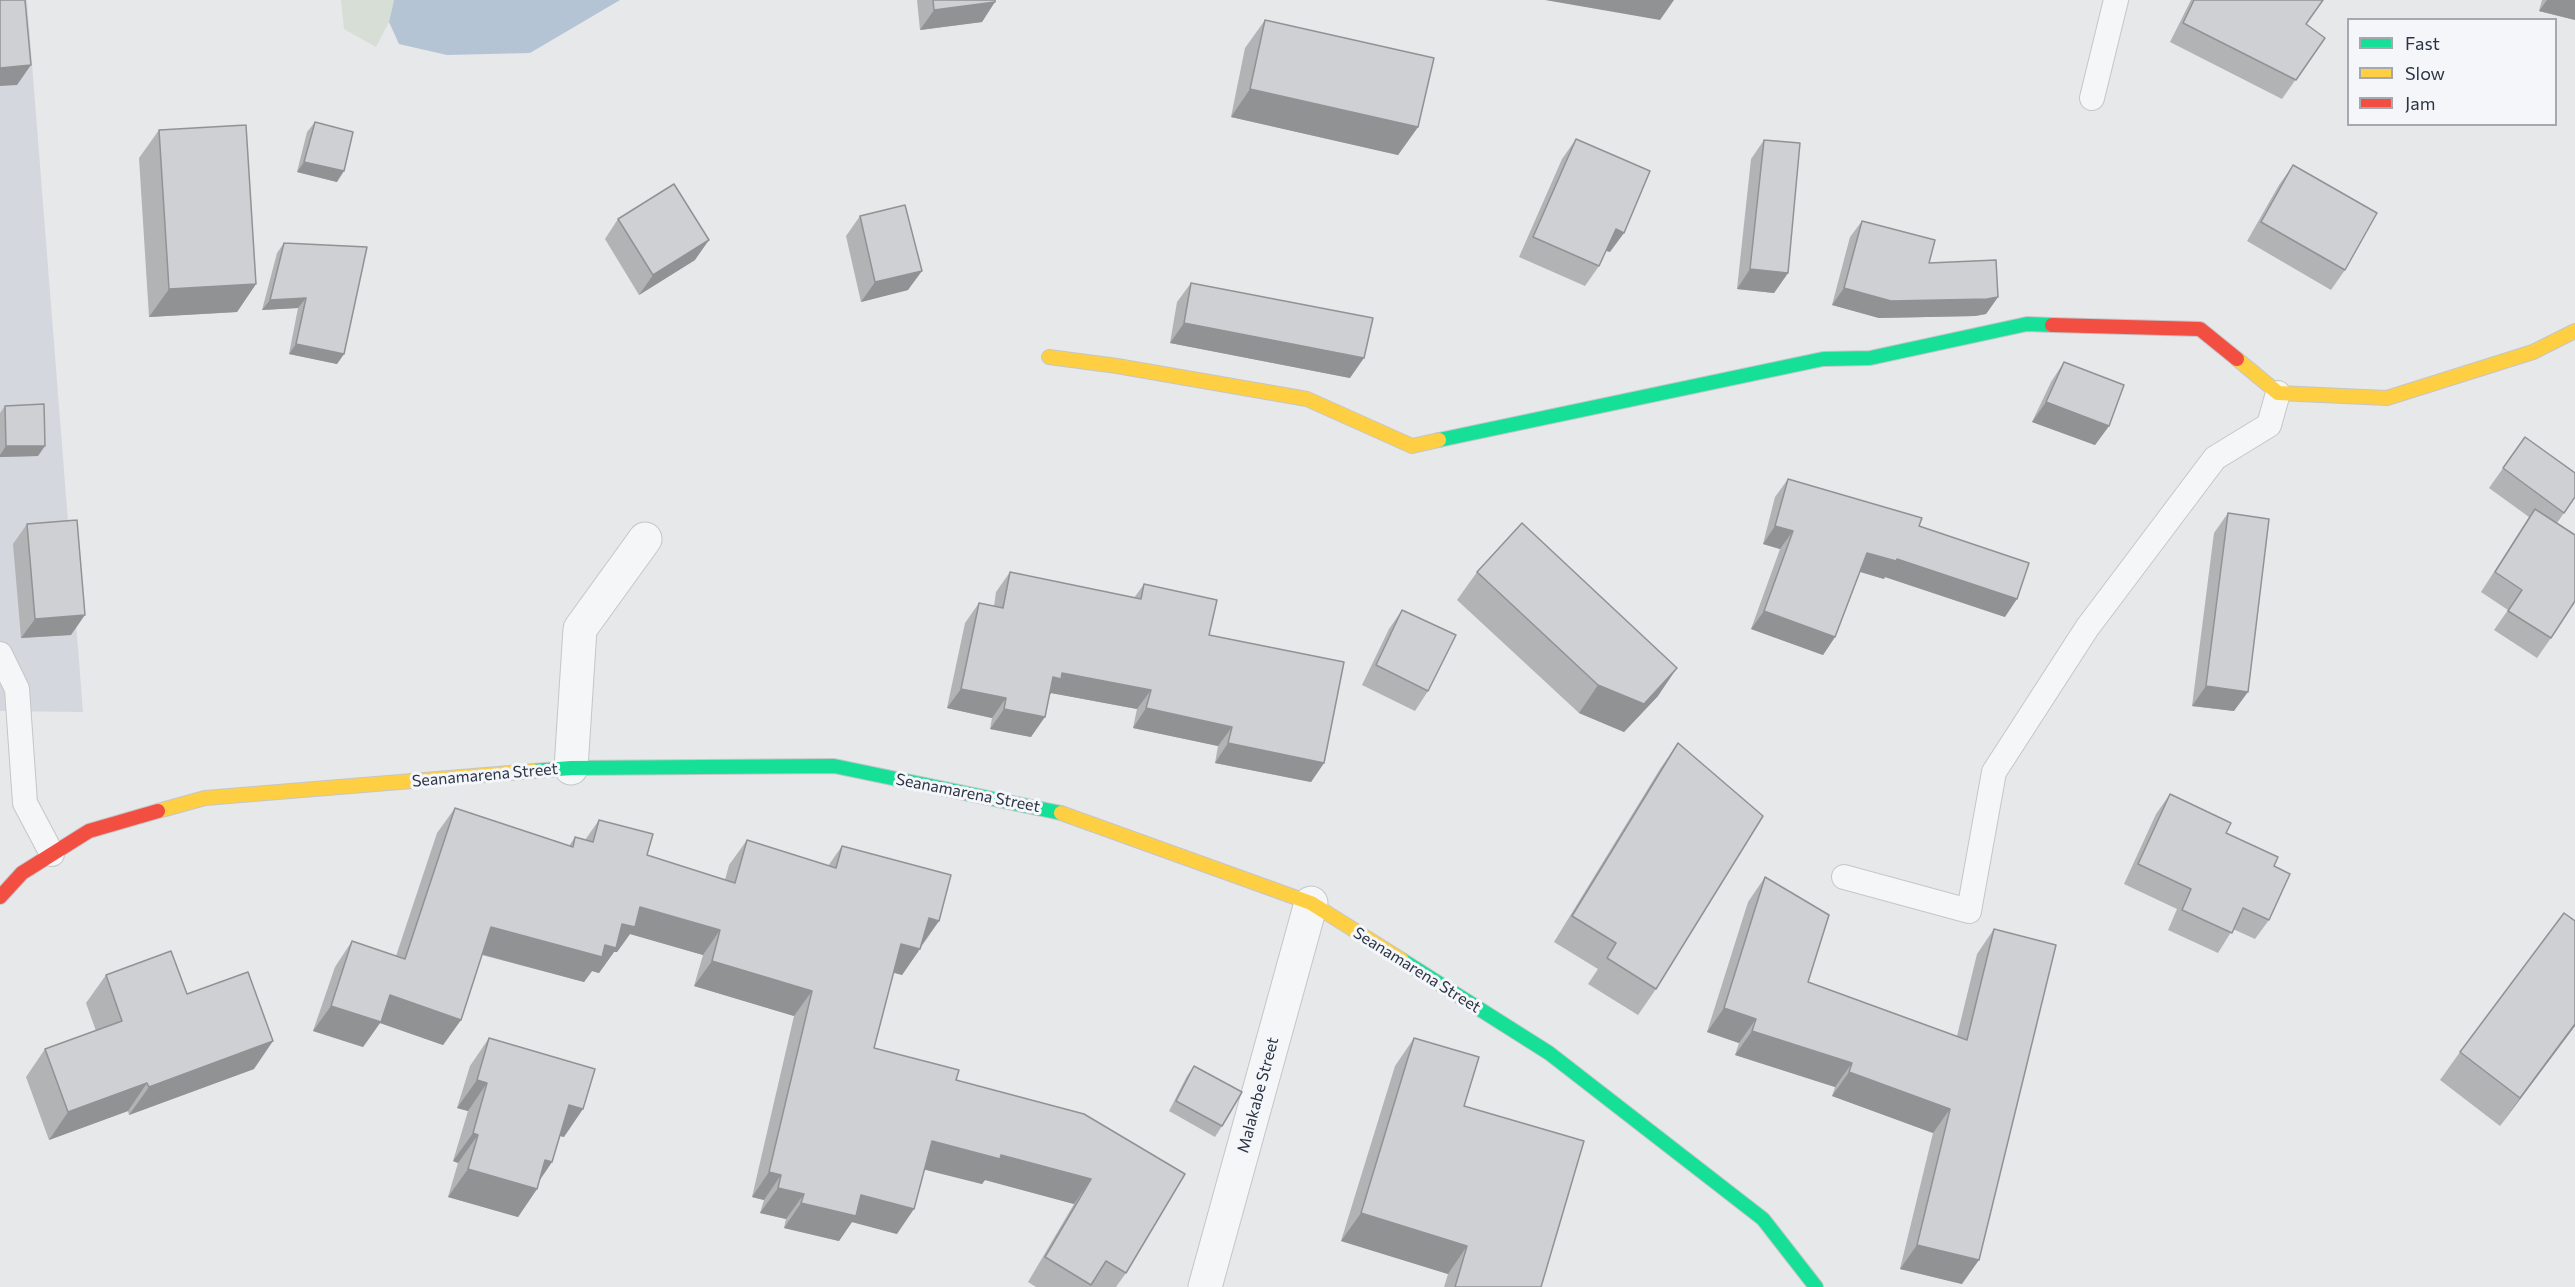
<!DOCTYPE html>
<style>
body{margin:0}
#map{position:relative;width:2575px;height:1287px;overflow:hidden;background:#e6e8ea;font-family:Commissioner,sans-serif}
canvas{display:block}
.legend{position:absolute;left:2347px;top:18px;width:210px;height:108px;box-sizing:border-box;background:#f4f6f9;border:2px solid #a4a8b1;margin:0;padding:8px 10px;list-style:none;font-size:18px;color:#2b3445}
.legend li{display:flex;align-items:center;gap:12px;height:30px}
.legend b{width:30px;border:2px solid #a4a8b1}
</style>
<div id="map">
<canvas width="2575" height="1287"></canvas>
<ul class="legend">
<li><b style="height:8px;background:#16e098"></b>Fast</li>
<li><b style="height:8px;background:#ffcf43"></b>Slow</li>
<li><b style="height:8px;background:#f24e42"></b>Jam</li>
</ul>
</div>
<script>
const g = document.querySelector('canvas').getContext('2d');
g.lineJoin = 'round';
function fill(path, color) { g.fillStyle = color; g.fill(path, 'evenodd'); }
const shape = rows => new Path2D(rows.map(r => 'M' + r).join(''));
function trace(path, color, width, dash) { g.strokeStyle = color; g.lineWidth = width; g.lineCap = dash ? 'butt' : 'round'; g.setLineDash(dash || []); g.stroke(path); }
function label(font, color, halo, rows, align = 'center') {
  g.font = font + ' Commissioner,sans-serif'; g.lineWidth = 6; g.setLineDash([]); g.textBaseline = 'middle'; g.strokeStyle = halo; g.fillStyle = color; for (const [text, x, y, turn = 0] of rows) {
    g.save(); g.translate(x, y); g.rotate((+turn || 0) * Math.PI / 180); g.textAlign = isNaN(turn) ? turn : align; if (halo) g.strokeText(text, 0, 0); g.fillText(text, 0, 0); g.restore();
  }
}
fill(shape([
 [0,0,27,0,83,712,0,711]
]), '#d4d7dd');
fill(shape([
 [341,0,394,0,389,22,376,47,344,29]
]), '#d6ded6');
fill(shape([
 [394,0,620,0,530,53,447,55,399,44,389,22]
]), '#b4c4d5');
const lane = shape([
 [2092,98,2116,0],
 [0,654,17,689,25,803,52,854],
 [1844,877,1969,911,1994,772,2087,628,2215,458,2269,425,2278,393]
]);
const street = shape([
 [571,768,580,629,645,539],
 [1205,1287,1311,903]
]);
const fast = shape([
 [1439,440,1823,359,1870,358,2027,324,2052,325],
 [534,771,571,768,834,766,1061,813],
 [1402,960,1549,1053,1763,1219,1816,1287]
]);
const slow = shape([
 [1049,357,1117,366,1307,399,1412,446,1439,440],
 [2237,359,2278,393,2387,398,2533,352,2575,331],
 [158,811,205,798,534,771],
 [1061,813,1311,903,1402,960]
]);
const jam = shape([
 [2052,325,2200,329,2237,359],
 [0,897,22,873,89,831,158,811]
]);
trace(lane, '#c4c6c8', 26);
trace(street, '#c4c6c8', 35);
trace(fast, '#c4c6c8', 16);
trace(slow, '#c4c6c8', 16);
trace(jam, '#c4c6c8', 16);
trace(lane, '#f5f6f7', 24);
trace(street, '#f5f6f7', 33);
trace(fast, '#16e098', 14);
trace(slow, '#ffcf43', 14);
trace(jam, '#f24e42', 14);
fill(shape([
 [917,0,995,0,982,22,920,30],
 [2191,0,2323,0,2306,24,2325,38,2282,99,2170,42],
 [2542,0,2575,0,2575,20,2539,11],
 [1265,20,1418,127,1398,155,1231,117,1245,48],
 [315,122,337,182,297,172,307,132],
 [159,130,256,284,237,312,149,317,139,158],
 [1576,139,1610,252,1606,251,1599,266,1585,286,1519,257,1562,159],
 [1764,140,1788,273,1774,293,1737,289,1751,159],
 [2293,165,2345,270,2331,290,2247,241,2279,185],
 [860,216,908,290,861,302,846,236],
 [618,219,695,260,639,295,605,239],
 [1862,221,1929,263,1998,297,1986,314,1975,316,1879,318,1832,305,1850,237],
 [284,243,344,354,337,364,289,354,298,308,262,310,277,253],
 [1191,283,1350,378,1170,343,1177,302],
 [2064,362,2109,426,2095,445,2032,422,2051,382],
 [5,406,38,456,0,457,0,413],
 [2525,437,2575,497,2557,523,2551,638,2537,658,2494,630,2508,610,2481,592,2529,517,2489,488],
 [1788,479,1919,526,2005,617,1885,577,1884,579,1860,572,1835,637,1823,655,1751,629,1780,549,1763,544,1775,497],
 [2228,513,2234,711,2192,706,2214,533],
 [27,524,71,635,21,638,13,544],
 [1010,572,1134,598,1144,584,1209,635,1324,763,1311,782,1215,763,1218,746,1133,728,1137,709,1051,693,1031,737,990,729,992,718,947,708,965,623,979,603,994,606,996,592],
 [1477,572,1658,696,1624,732,1579,713,1457,600],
 [1402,610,1428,691,1415,711,1362,685,1389,629],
 [1678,743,1656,989,1638,1015,1588,984,1598,969,1554,942,1660,769],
 [2170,794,2274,866,2269,920,2255,939,2233,929,2218,953,2168,930,2177,909,2124,884,2156,814],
 [455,808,569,846,575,837,585,840,599,820,647,855,725,880,729,865,747,840,828,866,842,846,939,921,902,975,893,972,874,1048,956,1080,1084,1114,1126,1273,1116,1287,1036,1287,1028,1282,1074,1204,985,1180,982,1184,924,1169,897,1234,852,1222,839,1241,784,1228,786,1219,760,1213,764,1200,752,1197,794,1016,694,986,703,955,630,934,617,952,614,952,599,973,592,971,584,982,482,955,461,1020,443,1045,380,1023,363,1047,313,1031,335,967,352,941,396,956,437,833],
 [1765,877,1808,982,1957,1036,1977,954,1994,929,1962,1284,1900,1269,1933,1133,1832,1096,1835,1087,1735,1055,1739,1043,1707,1032,1748,902],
 [2575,921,2575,1026,2500,1126,2440,1080,2460,1052],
 [106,975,187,994,254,1069,129,1115,128,1111,49,1140,26,1077,45,1049,96,1031,86,1003],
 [489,1038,564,1137,560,1136,552,1162,540,1180,537,1189,518,1217,448,1197,458,1163,453,1161,468,1111,457,1108,470,1066],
 [1414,1038,1464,1106,1541,1287,1444,1287,1448,1274,1341,1241,1395,1066],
 [1194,1066,1222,1126,1215,1137,1169,1111,1187,1076]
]), '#b1b3b5');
fill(shape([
 [1545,0,1674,0,1660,20],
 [2547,0,2575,0,2575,20,2539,11],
 [995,2,982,22,920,30,934,10],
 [31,65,17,85,0,86,0,68],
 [1250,89,1418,127,1398,155,1231,117],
 [304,162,344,171,337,182,297,172],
 [1616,229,1624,233,1610,252,1602,249],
 [709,240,695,260,639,295,653,275],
 [1750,269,1788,273,1774,293,1737,289],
 [922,271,908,290,861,302,875,282],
 [256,284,237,312,149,317,169,289],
 [1844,288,1998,297,1986,314,1975,316,1879,318,1832,305],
 [306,298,298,308,262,310,270,300],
 [1184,323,1364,358,1350,378,1170,343],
 [296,344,344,354,337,364,289,354],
 [2046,402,2109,426,2095,445,2032,422],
 [6,446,45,446,38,456,0,457,0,455],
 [1775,526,1793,531,1780,549,1763,544],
 [1867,553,1897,559,2017,599,2005,617,1885,577,1884,579,1854,570],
 [1764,611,1835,637,1823,655,1751,629],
 [85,615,71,635,21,638,35,619],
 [1677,668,1658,696,1624,732,1579,713,1598,685],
 [1062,673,1151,690,1137,709,1051,693,1047,698,1053,677],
 [2206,686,2248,692,2234,711,2192,706],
 [961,689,1006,698,992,718,947,708],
 [1146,708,1232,727,1218,746,1133,728],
 [1004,709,1045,717,1031,737,990,729],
 [1228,743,1324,763,1311,782,1215,763],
 [640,907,720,930,703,955,630,934,617,952,614,952,599,973,592,971,584,982,473,952,491,927,605,945,622,924],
 [929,918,939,921,921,946],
 [901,944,920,949,902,975,883,970],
 [712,961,812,991,794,1016,694,986],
 [390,995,461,1020,443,1045,380,1023,363,1047,313,1031,331,1006],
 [1724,1008,1756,1019,1739,1043,1707,1032],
 [2575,1024,2575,1026,2500,1126,2520,1098],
 [1752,1031,1852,1063,1835,1087,1735,1055],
 [273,1041,254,1069,129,1115,149,1087],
 [1849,1072,1950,1109,1933,1133,1832,1096],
 [477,1080,487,1083,468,1111,457,1108],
 [147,1083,128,1111,49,1140,68,1112],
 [569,1105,583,1109,564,1137,549,1133],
 [473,1133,478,1135,458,1163,453,1161],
 [932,1141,1001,1155,1091,1179,1074,1204,985,1180,982,1184,914,1167],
 [545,1160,552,1162,534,1188,537,1189,518,1217,448,1197,468,1169],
 [769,1172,781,1175,764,1200,752,1197],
 [778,1188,804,1194,786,1219,760,1213],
 [861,1195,914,1209,897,1234,852,1222,839,1241,784,1228,801,1203],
 [1361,1213,1467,1246,1448,1274,1341,1241],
 [1917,1245,1979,1260,1962,1284,1900,1269]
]), '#909294');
const building = shape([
 [0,0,25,0,31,65,0,68,0,0],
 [933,0,995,0,995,2,934,10,933,0],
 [2194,0,2323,0,2306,24,2325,38,2296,80,2183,23,2194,0],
 [1265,20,1434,58,1418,127,1250,89,1265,20],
 [315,122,353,132,344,171,304,162,315,122],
 [246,125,256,284,169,289,159,130,246,125],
 [1576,139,1650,171,1624,233,1616,229,1599,266,1533,237,1576,139],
 [1764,140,1800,143,1788,273,1750,269,1764,140],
 [2293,165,2377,213,2345,270,2261,222,2293,165],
 [674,184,709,240,653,275,618,219,674,184],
 [905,205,922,271,875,282,860,216,905,205],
 [1862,221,1935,240,1929,263,1996,260,1998,297,1987,299,1891,301,1844,288,1862,221],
 [284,243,367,247,344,354,296,344,306,298,270,300,284,243],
 [1191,283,1373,318,1364,358,1184,323,1191,283],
 [2064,362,2124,385,2109,426,2046,402,2064,362],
 [44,404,45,446,6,446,5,406,44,404],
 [2525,437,2575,473,2575,497,2564,513,2503,468,2525,437],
 [1788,479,1922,518,1919,526,2029,563,2017,599,1897,559,1896,561,1867,553,1835,637,1764,611,1793,531,1775,526,1788,479],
 [2535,509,2575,535,2575,601,2551,638,2508,611,2522,590,2495,572,2535,509],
 [2228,513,2269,519,2248,692,2206,686,2228,513],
 [77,520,85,615,35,619,27,524,77,520],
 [1522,523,1677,668,1644,704,1598,685,1477,572,1522,523],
 [1010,572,1141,599,1144,584,1217,600,1209,635,1344,662,1324,763,1228,743,1232,727,1146,708,1151,690,1062,673,1061,679,1053,677,1045,717,1004,709,1006,698,961,689,979,603,1003,608,1010,572],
 [1402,610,1456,635,1428,691,1376,665,1402,610],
 [1678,743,1763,816,1656,989,1607,958,1616,943,1572,916,1678,743],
 [2170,794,2231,823,2226,833,2278,857,2274,866,2290,874,2269,920,2243,908,2232,933,2182,910,2191,889,2138,864,2170,794],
 [455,808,573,847,575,837,593,842,599,820,653,834,647,855,735,883,747,840,836,868,842,846,951,875,939,921,929,918,920,949,901,944,874,1048,959,1070,956,1080,1084,1114,1185,1174,1126,1273,1106,1261,1091,1285,1045,1257,1091,1179,1001,1155,1000,1159,932,1141,914,1209,861,1195,856,1216,801,1203,804,1194,778,1188,781,1175,769,1172,812,991,712,961,720,930,640,907,635,927,622,924,616,948,605,945,602,957,491,927,461,1020,390,995,381,1022,331,1006,352,941,405,959,455,808],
 [1765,877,1829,915,1808,982,1967,1040,1994,929,2056,945,1979,1260,1917,1245,1950,1109,1849,1072,1852,1063,1752,1031,1756,1019,1724,1008,1765,877],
 [2564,913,2575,921,2575,1024,2520,1098,2460,1052,2564,913],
 [171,951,187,994,248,972,273,1041,149,1087,147,1083,68,1112,45,1049,122,1021,106,975,171,951],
 [489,1038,595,1069,583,1109,569,1105,552,1162,545,1160,537,1189,468,1169,478,1135,473,1133,487,1083,477,1080,489,1038],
 [1414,1038,1479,1057,1464,1106,1584,1141,1541,1287,1455,1287,1467,1246,1361,1213,1414,1038],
 [1194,1066,1242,1092,1222,1126,1176,1101,1194,1066]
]);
fill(building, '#ced0d3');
trace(building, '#909294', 1.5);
label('16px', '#2b3445', '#f4f6f9', [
 ["Seanamarena Street",485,775,-5],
 ["Seanamarena Street",968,793,11],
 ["Seanamarena Street",1417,970,32],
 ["Malakabe Street",1258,1095,-75]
]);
</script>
